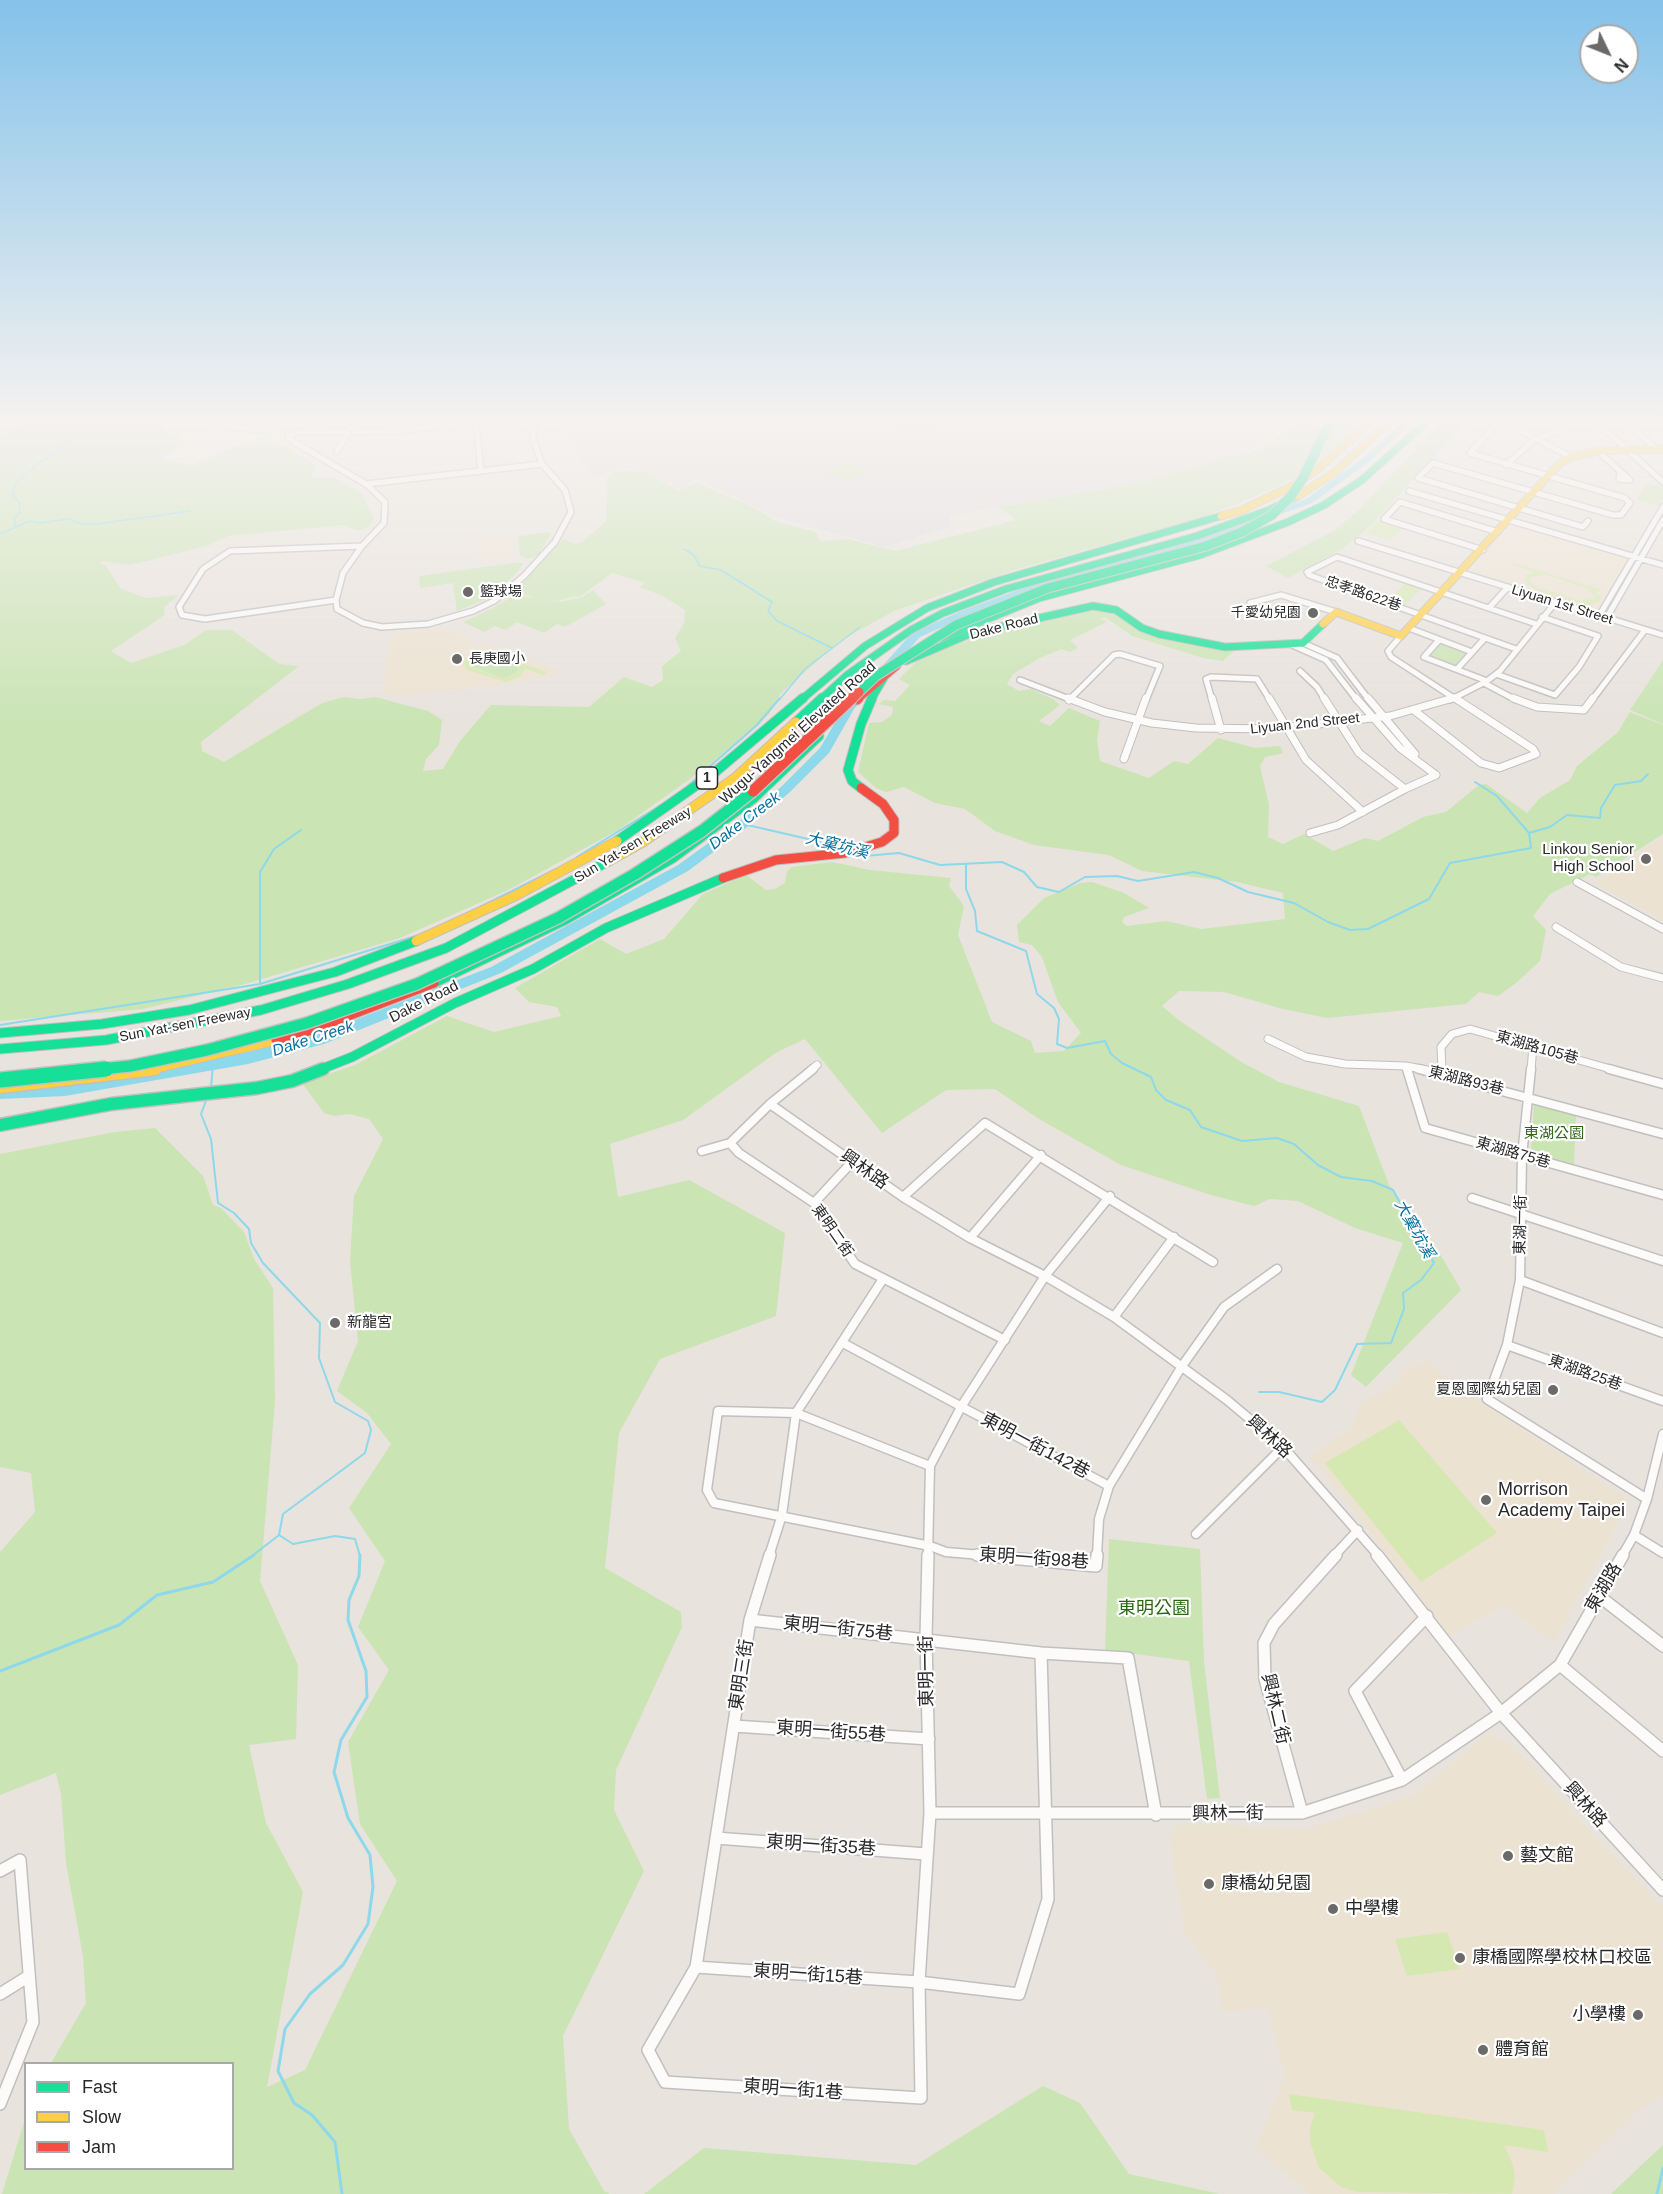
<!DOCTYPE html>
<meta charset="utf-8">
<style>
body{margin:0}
#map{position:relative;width:1663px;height:2194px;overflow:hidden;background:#e8e3dd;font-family:Helvetica,sans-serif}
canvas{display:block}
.legend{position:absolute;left:24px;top:2062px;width:210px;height:108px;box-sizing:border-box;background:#fff;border:2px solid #a9a9a9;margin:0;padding:8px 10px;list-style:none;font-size:18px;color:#292929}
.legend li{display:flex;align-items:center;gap:12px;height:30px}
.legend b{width:30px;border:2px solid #a9a9a9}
.north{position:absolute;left:1579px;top:24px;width:60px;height:60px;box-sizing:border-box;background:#fff;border:2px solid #a9a9a9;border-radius:50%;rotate:133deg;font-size:16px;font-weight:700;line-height:24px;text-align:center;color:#292929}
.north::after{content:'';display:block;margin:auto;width:21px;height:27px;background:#6c6a68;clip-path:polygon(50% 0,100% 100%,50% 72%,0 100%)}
</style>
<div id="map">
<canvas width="1663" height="2194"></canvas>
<ul class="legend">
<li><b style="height:8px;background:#16e098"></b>Fast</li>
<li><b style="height:8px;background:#ffcf43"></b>Slow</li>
<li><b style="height:8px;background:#f24e42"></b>Jam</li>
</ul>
<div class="north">N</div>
</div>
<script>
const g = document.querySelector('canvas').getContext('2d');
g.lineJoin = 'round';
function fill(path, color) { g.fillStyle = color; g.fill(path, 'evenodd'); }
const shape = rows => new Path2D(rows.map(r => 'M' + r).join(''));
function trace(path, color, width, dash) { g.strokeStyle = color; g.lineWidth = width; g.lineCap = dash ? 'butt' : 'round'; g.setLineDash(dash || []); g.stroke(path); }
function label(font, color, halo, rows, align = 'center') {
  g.font = font + ' Helvetica,"Noto Sans TC",sans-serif'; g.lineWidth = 4.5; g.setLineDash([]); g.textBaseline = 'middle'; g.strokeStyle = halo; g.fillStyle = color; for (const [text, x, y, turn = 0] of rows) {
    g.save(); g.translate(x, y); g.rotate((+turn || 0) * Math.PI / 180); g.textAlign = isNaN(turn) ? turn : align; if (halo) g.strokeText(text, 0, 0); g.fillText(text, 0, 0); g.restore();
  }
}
fill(shape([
 [541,417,1301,417,1243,454,1135,483,950,515,951,527,884,547,776,517,697,479,680,488,631,467,593,478,558,423]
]), '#dedbdd');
fill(shape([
 [1513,523,1629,558,1596,612,1469,572],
 [507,537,511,559,479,563,476,541],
 [446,627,473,638,470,643,478,647,484,643,561,671,554,675,514,683,392,696,384,692,387,645,397,632],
 [1663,836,1663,920,1596,883],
 [1425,1360,1482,1403,1623,1496,1628,1504,1554,1642,1504,1605,1450,1636,1311,1456,1352,1427,1360,1403,1385,1391,1408,1367,1422,1366],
 [1487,1734,1509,1743,1663,1909,1663,2094,1637,2111,1553,2194,1309,2194,1256,2147,1285,2075,1268,2008,1222,2011,1217,1976,1185,1933,1169,1836,1177,1825,1229,1825,1302,1830,1412,1797]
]), '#ece2d1');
fill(shape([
 [26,417,167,417,160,429,177,435,186,445,159,459,191,465,272,432,273,438,316,466,311,478,335,478,362,494,374,519,368,527,358,531,343,525,229,536,207,546,130,565,104,561,99,563,106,566,121,589,146,598,179,595,164,607,165,615,111,651,131,663,184,645,206,630,232,630,279,664,299,666,201,742,202,751,224,762,322,703,344,697,360,699,375,697,428,711,442,720,439,745,426,759,423,771,443,769,460,741,491,705,589,707,624,677,652,687,663,680,662,666,681,651,675,638,684,623,685,610,663,596,640,587,645,583,612,573,581,596,570,597,559,601,545,600,560,602,583,597,593,590,606,604,565,627,557,624,544,633,517,622,506,630,495,626,484,632,463,622,493,608,515,595,534,598,525,594,518,588,563,539,576,544,582,542,606,521,607,477,615,472,643,471,678,490,698,483,755,508,775,521,816,532,820,541,848,539,895,551,1016,520,999,507,1138,483,1229,457,1251,453,1309,417,1319,428,1330,430,1340,417,1365,418,1317,463,1289,481,1260,494,1205,517,1014,570,894,611,840,641,781,693,769,714,708,766,618,830,508,890,400,938,245,984,143,1009,0,1021,0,438,27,421],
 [1446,417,1472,417,1368,528,1344,548,1288,578,1266,566,1333,531,1358,511],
 [897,418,935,418,937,434,898,434],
 [1648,484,1663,487,1663,500,1660,506,1636,500],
 [549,532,551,534,538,556,526,559,520,555,518,536],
 [521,562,523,564,519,570,502,587,486,599,457,611,453,583,420,588,419,576],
 [1099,608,1114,612,1155,636,1235,650,1223,661,1203,658,1132,636,1105,617,1101,619,1107,622,1070,640,1078,648,1070,652,1061,649,1038,659,1013,674,1007,684,1019,691,1031,689,1053,699,1060,705,1039,721,1050,726,1069,708,1100,721,1097,740,1100,761,1149,778,1174,761,1188,764,1218,738,1255,748,1280,746,1283,753,1265,757,1260,766,1269,805,1268,837,1283,844,1304,834,1333,851,1365,838,1378,841,1423,817,1446,812,1479,785,1486,784,1527,813,1540,798,1570,780,1577,766,1618,732,1630,712,1663,725,1663,834,1596,877,1590,874,1550,894,1533,916,1546,930,1540,961,1516,983,1498,996,1479,992,1466,1004,1327,1018,1283,1009,1224,992,1179,991,1162,1006,1180,1021,1243,1063,1279,1082,1359,1106,1389,1185,1440,1254,1461,1290,1366,1387,1351,1375,1403,1243,1355,1228,1298,1201,1270,1199,1254,1206,1211,1195,1121,1165,1039,1119,995,1089,946,1090,882,1133,805,1039,777,1052,683,1120,610,1144,618,1197,689,1180,785,1233,776,1316,660,1359,619,1433,605,1568,681,1612,682,1627,616,1770,614,1810,644,1871,563,2036,569,2129,604,2191,610,2194,2,2194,25,2119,26,2168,232,2168,232,2064,51,2063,86,2003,83,1956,66,1863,61,1794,56,1773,0,1795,0,1552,35,1512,31,1473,0,1467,0,1154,115,1132,155,1128,203,1176,213,1205,221,1208,244,1232,254,1259,273,1288,275,1401,260,1581,298,1665,296,1739,249,1745,266,1823,303,1892,267,2087,305,2070,397,1881,360,1824,348,1742,389,1670,358,1627,385,1561,349,1508,391,1444,367,1413,337,1391,358,1341,350,1261,354,1196,383,1139,369,1119,350,1114,334,1116,324,1113,302,1083,355,1065,447,1016,494,1032,561,1016,557,1007,529,1002,515,988,600,939,626,954,664,939,703,894,746,875,766,890,775,889,785,883,787,871,792,867,832,862,870,870,951,878,949,886,964,906,958,935,992,1022,1031,1041,1035,1053,1064,1051,1081,1033,1058,1002,1042,957,1032,945,1019,942,1017,925,1044,898,1080,883,1092,882,1124,893,1149,908,1124,917,1122,922,1127,926,1166,921,1201,929,1285,919,1283,893,1237,882,1142,871,1109,855,1034,845,995,831,965,809,935,803,904,787,886,792,876,788,858,772,869,723,882,722,892,715,893,707,879,704,884,700,895,701,910,685,899,679,921,657,993,632],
 [1440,642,1468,652,1455,667,1427,656],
 [483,655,516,665,518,672,503,678,469,665,473,657],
 [1663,660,1663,724,1630,710],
 [1534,1104,1576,1115,1574,1165,1531,1153],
 [1109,1539,1200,1549,1204,1662,1220,1798,1207,1799,1189,1661,1105,1650],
 [1043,2086,1080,2103,1129,2174,1220,2194,644,2194,704,2148,916,2165],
 [1663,2145,1663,2194,1611,2194,1649,2158]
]), '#cae4b4');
fill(shape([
 [847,462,867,471,846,481,826,473],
 [1378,520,1403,528,1389,540,1366,533],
 [1514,563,1602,590,1596,592,1601,597,1600,601,1587,606,1535,590,1525,581,1527,575,1534,572,1512,565],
 [1547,575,1589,589,1595,599,1578,600,1537,588,1530,582,1532,577],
 [1406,582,1422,588,1404,606,1388,601],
 [478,648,547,672,543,675,525,669,521,676,506,682,467,670,463,662,477,653,474,651],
 [483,655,516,665,518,672,503,678,470,665,473,657],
 [1399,1420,1497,1533,1421,1582,1325,1463],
 [1447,1932,1460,1969,1407,1976,1395,1939],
 [1289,2094,1544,2130,1548,2152,1504,2145,1513,2165,1515,2177,1512,2194,1357,2192,1341,2187,1319,2168,1310,2142,1310,2128,1315,2113,1292,2110]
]), '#d6e8b2');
trace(shape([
 [16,527,29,521,40,523,69,519,82,524,97,524,190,511],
 [0,534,16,527,14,519,20,512,19,502,12,495,15,484,37,464,56,453,76,429,76,420,81,417],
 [684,549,693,554,700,566,721,570,772,602,768,611,777,621,832,648],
 [779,700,805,669,860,627]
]), '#8ed8ec', 1.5);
trace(shape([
 [1475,782,1497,796,1529,833],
 [683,790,757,725,780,698],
 [743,824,847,848],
 [858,853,865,856,899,853,940,865,1002,862,1024,872,1037,887,1059,892,1085,877,1117,876,1138,881,1194,872,1218,878,1248,892,1294,903,1328,922,1350,930,1368,929,1429,899,1450,863,1531,848,1529,833,1550,827,1567,815,1600,818,1601,808,1615,785,1641,781,1648,774],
 [577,857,664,803],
 [966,865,966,889,975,911,977,931,1026,951,1037,994,1054,1008,1059,1019,1057,1044,1067,1048,1105,1041,1111,1054,1122,1063,1151,1077,1156,1090,1166,1100,1190,1110,1201,1127,1242,1141,1277,1138,1294,1144,1318,1165,1341,1177,1372,1181,1393,1190,1434,1263,1421,1280,1403,1293,1404,1309,1391,1343,1357,1344,1335,1390,1322,1402,1279,1392,1259,1392],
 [446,924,556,869],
 [260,983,260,872,274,849,301,830],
 [0,1025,260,984,419,935],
 [211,1087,213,1065],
 [207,1098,201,1114,211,1139,218,1203,234,1213,249,1229,251,1243,263,1263,320,1323,319,1358,335,1402,368,1421,371,1430,365,1453,283,1514,279,1535,293,1544,335,1536,355,1539,360,1556],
 [252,1556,279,1535]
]), '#8ed8ec', 2);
trace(shape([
 [0,1671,119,1625,157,1595,213,1582,254,1555],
 [342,2194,335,2142,312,2115,294,2103,278,2071,285,2029,310,1994,343,1965,368,1924,373,1887,370,1855,348,1818,334,1772,341,1740,367,1697,366,1671,348,1620,349,1600,359,1576,360,1555],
 [1657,2194,1663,2168]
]), '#8ed8ec', 3);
fill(shape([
 [1409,417,1418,417,1369,462,1312,503,1172,553,1050,585,967,616,920,637,885,675,876,673,912,633,959,612,1042,581,1166,549,1306,499,1363,458,1409,417],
 [860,692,866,695,854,709,829,753,789,793,747,827,688,871,501,973,324,1044,248,1064,65,1096,0,1099,0,1087,65,1084,248,1052,316,1035,491,967,678,865,739,821,781,787,820,748,845,706,856,693,860,692]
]), '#8ed8ec');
const streetFar3 = shape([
 [207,417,225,426,256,430,264,429,276,417],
 [1503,417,1470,453,1625,498,1630,503,1621,515,1613,515,1433,463,1418,478,1583,527,1588,521],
 [1591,417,1663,482],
 [1621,417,1656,449],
 [534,419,391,431,299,432,290,435,288,437,294,442,366,484,385,502,384,523,362,546,343,573,336,600,337,609,363,623,382,627,428,624,473,611,494,601,524,576,555,542,571,512,565,490,542,464,533,439,535,417],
 [1500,420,1571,457],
 [476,422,481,471],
 [438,426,443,417],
 [348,431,363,417],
 [391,431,404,417],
 [310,432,325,417],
 [337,451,347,435],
 [1598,451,1620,471],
 [1506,465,1535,439,1563,430],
 [1620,471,1630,480,1619,479,1620,471],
 [366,484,542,464],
 [1409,491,1663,565],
 [1358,541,1663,635],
 [1483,550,1384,519,1400,502,1498,532],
 [336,600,205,619,182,615,179,607,203,569,230,551,362,546],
 [1250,603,1281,595,1336,612],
 [1489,608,1508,587],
 [1599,616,1663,507],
 [1606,619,1663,520],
 [1409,628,1472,652],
 [1401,636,1388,651,1391,657,1457,700],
 [1439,640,1424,657,1487,681],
 [1303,643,1337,658,1369,700],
 [1290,644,1326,660,1357,700],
 [1516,649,1309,575,1307,572,1337,557,1536,624],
 [1457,669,1485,638],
 [1300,671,1317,687,1325,700],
 [1496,674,1555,695,1579,667,1598,636,1542,617],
 [1020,680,1072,700],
 [1484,683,1516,700],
 [1069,700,1114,655,1120,654,1160,666,1146,700],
 [1212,700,1206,679,1211,677,1257,679,1270,700],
 [1450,700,1487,681,1500,671,1555,603],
 [1592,700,1645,630]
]);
const streetFar2 = shape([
 [1068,698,1105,712,1152,723,1196,728,1273,729,1390,716,1453,698],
 [1212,698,1221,730],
 [1269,698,1306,760,1363,812],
 [1356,698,1400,748,1436,775],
 [1368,698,1415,754],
 [1513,698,1537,707,1584,710,1593,698],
 [1069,700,1071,698],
 [1415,711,1481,763,1499,768,1536,754,1533,749,1455,698],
 [1124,759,1146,698],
 [1405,789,1436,775],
 [1310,833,1338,825,1405,789,1359,753,1324,698],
 [1577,882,1663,929],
 [1556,927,1621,967,1663,978],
 [1268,1039,1306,1057,1345,1064,1406,1066,1427,1070],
 [1406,1066,1407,1070],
 [811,1070,817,1065],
 [1442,1070,1441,1047,1452,1034,1470,1029,1614,1070],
 [1531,1070,1533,1046]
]);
const streetFar1 = shape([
 [1407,1069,1425,1128,1663,1195],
 [1419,1069,1663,1134],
 [1442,1069,1442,1073],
 [1531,1069,1522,1156,1520,1280,1507,1345,1487,1399,1647,1499],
 [1609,1069,1663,1084],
 [770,1104,903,1197,970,1238,1045,1276,1114,1317,1227,1400,1283,1447,1379,1556],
 [730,1143,739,1153,814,1203,855,1264,1005,1340],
 [702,1151,730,1143,770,1104,813,1069],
 [903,1197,985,1123,1213,1262],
 [1472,1198,1663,1261],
 [814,1203,852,1162],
 [970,1238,1041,1155],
 [1520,1280,1663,1333],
 [1114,1317,1174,1237],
 [843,1343,1109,1486],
 [1507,1345,1663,1401],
 [930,1466,796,1413,718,1411,707,1490,714,1503,930,1546,946,1552,993,1556],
 [1196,1534,1283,1447],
 [1634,1535,1663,1553],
 [769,1556,782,1515,796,1413,883,1279],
 [928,1556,930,1466,961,1407,1045,1276,1110,1196],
 [1097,1556,1099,1519,1109,1486,1182,1366,1224,1307,1277,1269],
 [1334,1556,1358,1530],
 [1622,1556,1634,1535,1647,1499,1663,1434]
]);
const street = shape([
 [770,1555,750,1620,696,1967,648,2050,665,2082,921,2098,919,1982,930,1813,926,1638,928,1555],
 [977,1555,1096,1566,1097,1555],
 [1377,1555,1501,1713,1663,1890],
 [1599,1596,1663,1646],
 [750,1620,1041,1653,1128,1658,1156,1815],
 [1560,1665,1663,1751],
 [734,1726,929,1739],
 [1402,1780,1355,1691,1427,1616],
 [930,1813,1302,1813,1402,1780,1501,1713,1560,1665,1623,1555],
 [1302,1813,1265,1679,1264,1643,1274,1624,1336,1555],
 [716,1838,926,1854],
 [0,1871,20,1860,33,2022,0,2104],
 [696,1967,919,1982,1019,1994,1048,1899,1041,1653],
 [0,1994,29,1976]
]);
const fastFar2 = shape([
 [941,638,1039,598,1200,555,1288,522,1324,505,1362,480,1432,417],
 [906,661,972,633,1093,606,1116,610,1142,628,1159,634,1225,647,1303,643,1323,624],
 [801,700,865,646,927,608,994,582,1221,516],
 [820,700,847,675,911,630,943,613,1006,589,1197,536,1269,510,1298,496],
 [871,700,884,678]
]);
const fastFar1 = shape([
 [796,722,822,698],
 [861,788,852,781,848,770,861,724,872,698],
 [617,841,714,773,803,698],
 [434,983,565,920,673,858,753,799,819,736],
 [0,1033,102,1024,189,1010,335,972,416,941],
 [0,1049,106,1040,261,1010,348,984,446,948,609,861],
 [319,1070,352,1057,455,1003,533,969,606,928,723,878]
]);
const fast = shape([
 [0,1125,111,1104,257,1088,292,1081,323,1069]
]);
const slowFar2 = shape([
 [1298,496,1334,473,1395,417],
 [1221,516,1240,511,1294,485,1320,467,1376,417],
 [1323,624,1336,612,1401,636,1559,464,1571,457,1598,451,1663,449]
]);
const slowFar1 = shape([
 [609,861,643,842,735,778,796,722],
 [416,941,517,895,617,841],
 [147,1070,276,1040]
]);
const slow = shape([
 [0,1087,155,1069]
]);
const jamFar1 = shape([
 [857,700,897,666]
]);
const jam = shape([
 [857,700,859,698],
 [723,878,776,860,845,853,882,842,894,833,894,820,883,804,861,788],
 [276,1040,309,1031,434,983]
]);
trace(streetFar3, '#c1bfbf', 8);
trace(streetFar2, '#c1bfbf', 9);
trace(streetFar1, '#c1bfbf', 11);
trace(street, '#c1bfbf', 14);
trace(fastFar2, '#c1bfbf', 9);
trace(fastFar1, '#c1bfbf', 11);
trace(fast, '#c1bfbf', 15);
trace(slowFar2, '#c1bfbf', 9);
trace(slowFar1, '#c1bfbf', 11);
trace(slow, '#c1bfbf', 15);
trace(jamFar1, '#c1bfbf', 9);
trace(jam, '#c1bfbf', 11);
trace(streetFar3, '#fcfbfa', 5);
trace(streetFar2, '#fcfbfa', 7);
trace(streetFar1, '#fcfbfa', 8);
trace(street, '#fcfbfa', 11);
trace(fastFar2, '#16e098', 7);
trace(fastFar1, '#16e098', 9);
trace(fast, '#16e098', 12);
trace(slowFar2, '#ffcf43', 7);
trace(slowFar1, '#ffcf43', 9);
trace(slow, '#ffcf43', 12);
trace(jamFar1, '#f24e42', 7);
trace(jam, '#f24e42', 9);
const fastBridgeFar2 = shape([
 [859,692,876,676,956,625,1048,588,1206,546,1242,532,1272,515,1291,496,1303,478,1332,417]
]);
const fastBridgeFar1 = shape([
 [92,1070,130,1066,207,1050,307,1023,417,984,558,918,635,874,702,831,753,791]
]);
const fastBridge = shape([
 [0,1080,106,1069]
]);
const jamBridgeFar1 = shape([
 [851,700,859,692]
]);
const jamBridge = shape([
 [753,791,852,698]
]);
trace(fastBridgeFar2, '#c4c2c0', 11, []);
trace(fastBridgeFar1, '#c4c2c0', 14, []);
trace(fastBridge, '#c4c2c0', 18, []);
trace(jamBridgeFar1, '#c4c2c0', 11, []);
trace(jamBridge, '#c4c2c0', 14, []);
trace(fastBridgeFar2, '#16e098', 9);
trace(fastBridgeFar1, '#16e098', 11);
trace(fastBridge, '#16e098', 15);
trace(jamBridgeFar1, '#f24e42', 9);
trace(jamBridge, '#f24e42', 11);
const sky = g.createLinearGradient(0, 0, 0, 724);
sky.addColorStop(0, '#84c2ea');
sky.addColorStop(0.58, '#f5f2f0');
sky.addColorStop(1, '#f5f2f000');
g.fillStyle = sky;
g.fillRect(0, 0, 1663, 724);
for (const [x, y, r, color] of [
 [468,592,6,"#6c6a68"],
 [1313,613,6,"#6c6a68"],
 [457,659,6,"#6c6a68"],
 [1646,859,6,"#6c6a68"],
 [335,1323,6,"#6c6a68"],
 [1553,1390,6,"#6c6a68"],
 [1486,1500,6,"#6c6a68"],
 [1508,1856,6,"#6c6a68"],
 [1209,1884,6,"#6c6a68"],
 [1333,1909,6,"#6c6a68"],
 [1460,1958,6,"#6c6a68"],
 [1638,2015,6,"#6c6a68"],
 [1483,2050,6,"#6c6a68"]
]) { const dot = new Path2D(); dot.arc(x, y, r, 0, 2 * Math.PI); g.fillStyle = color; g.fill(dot); trace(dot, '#fff', 2); }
label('14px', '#292929', '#fff', [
 ["籃球場",480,592],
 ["千愛幼兒園",1301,613,"right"],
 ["長庚國小",469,659]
], 'left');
label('14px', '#292929', '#fff', [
 ["忠孝路622巷",1363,594,19],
 ["Liyuan 1st Street",1562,605,17],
 ["Dake Road",1004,627,-14],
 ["Liyuan 2nd Street",1305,724,-6],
 ["Sun Yat-sen Freeway",633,845,-31],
 ["Sun Yat-sen Freeway",185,1025,-11]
]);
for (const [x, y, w] of [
 [707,778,21]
]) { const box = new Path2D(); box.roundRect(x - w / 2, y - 11, w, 22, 4.5); g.fillStyle = '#fff'; g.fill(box); trace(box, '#292929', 1.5); }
label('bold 14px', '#292929', null, [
 ["1",707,778]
]);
label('15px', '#292929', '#fff', [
 ["Wugu-Yangmei Elevated Road",798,733,-42],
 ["Dake Road",424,1002,-27],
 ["東湖路105巷",1537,1048,16],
 ["東湖路93巷",1466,1081,14],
 ["東湖路75巷",1513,1153,16],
 ["東湖一街",1521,1225,-89],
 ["東明二街",832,1231,55],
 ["東湖路25巷",1585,1373,20]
]);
label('15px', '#292929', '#fff', [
 ["Linkou Senior",1634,850],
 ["High School",1634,867],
 ["新龍宮",347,1323,"left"],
 ["夏恩國際幼兒園",1541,1390]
], 'right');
label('15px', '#2a6816', '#fff', [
 ["東湖公園",1554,1134]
]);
label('italic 16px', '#08709e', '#fff', [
 ["Dake Creek",745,821,-37],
 ["大窠坑溪",837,846,14],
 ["Dake Creek",313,1039,-18],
 ["大窠坑溪",1414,1229,61]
]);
label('18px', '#292929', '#fff', [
 ["興林路",864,1170,35],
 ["興林路",1269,1437,42],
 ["東明一街142巷",1035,1446,28],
 ["東明一街98巷",1034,1559,4],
 ["東湖路",1604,1588,-60],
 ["東明一街75巷",838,1629,6],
 ["東明一街",927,1671,-91],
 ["東明三街",742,1675,-81],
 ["興林二街",1275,1709,77],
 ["東明一街55巷",831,1732,4],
 ["興林路",1585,1805,48],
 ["興林一街",1228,1814,-1],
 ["東明一街35巷",821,1846,4],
 ["東明一街15巷",808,1975,4],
 ["東明一街1巷",793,2090,4]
]);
label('18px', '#292929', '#fff', [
 ["Morrison",1498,1490],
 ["Academy Taipei",1498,1511],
 ["藝文館",1520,1856],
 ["康橋幼兒園",1221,1884],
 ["中學樓",1345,1909],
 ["康橋國際學校林口校區",1472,1958],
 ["小學樓",1626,2015,"right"],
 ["體育館",1495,2050]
], 'left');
label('18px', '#2a6816', '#fff', [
 ["東明公園",1154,1609]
]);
</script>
